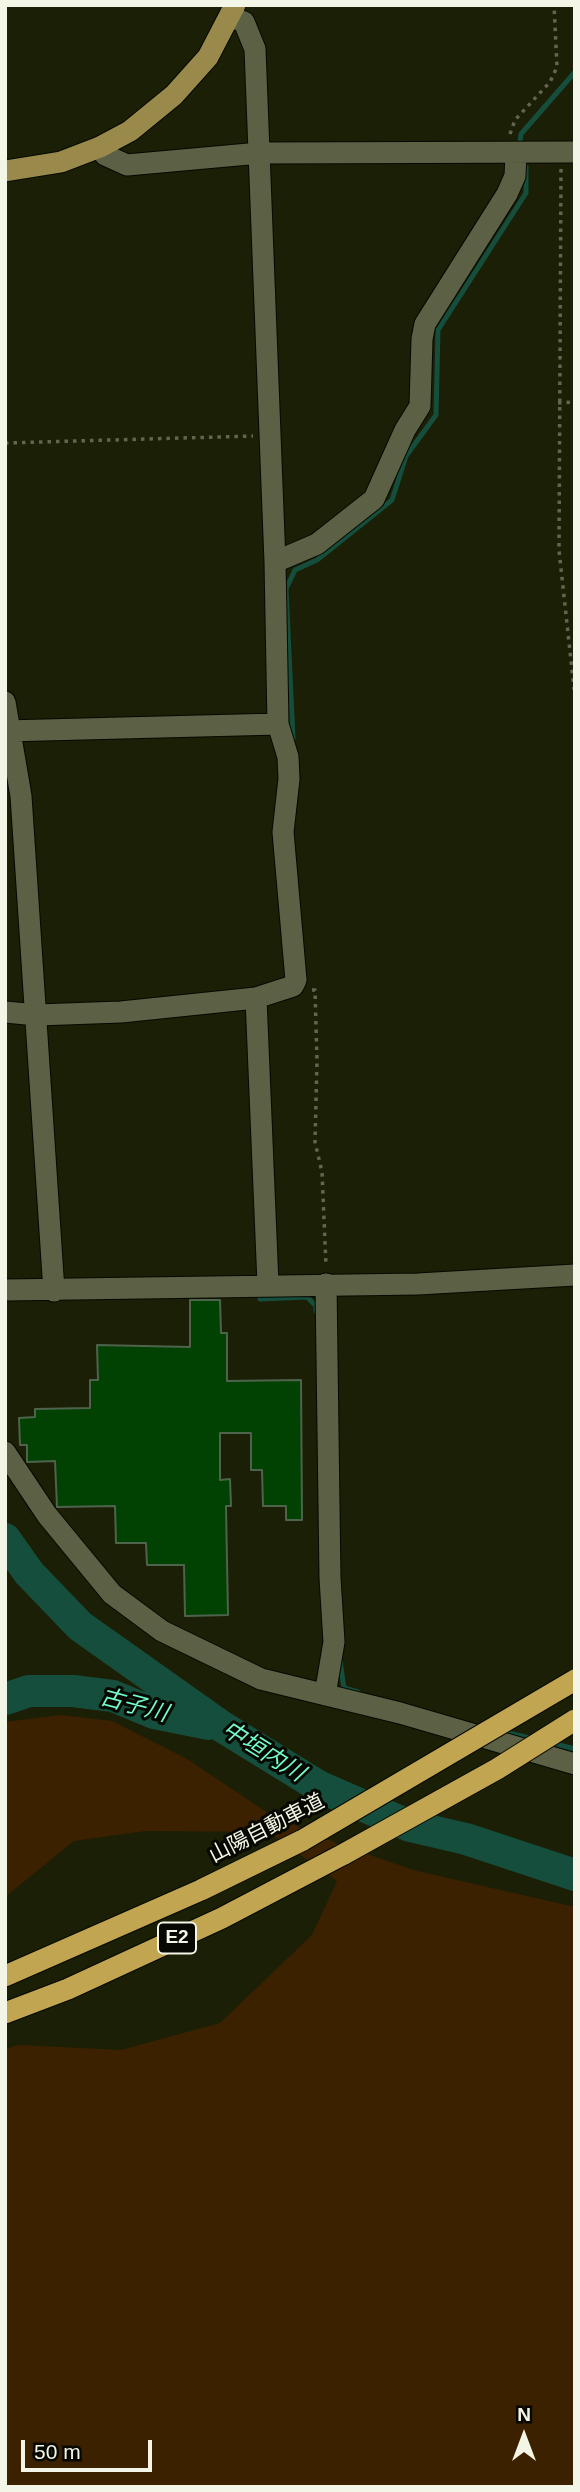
<!DOCTYPE html>
<meta charset="utf-8">
<style>
body{margin:0}
#map{position:relative;width:580px;height:2492px;overflow:hidden;background:#1b1f05;font-family:Arial,sans-serif}
canvas{display:block}
.frame{position:absolute;inset:0;border:7px solid #f3f6e6;pointer-events:none}
.north{position:absolute;left:489px;top:2401px;width:70px;height:70px;-webkit-text-stroke:5px #070801;paint-order:stroke;rotate:0deg;font-size:19px;font-weight:700;line-height:28px;text-align:center;color:#f3f6e6}
.north::after{content:'';display:block;margin:auto;width:24px;height:32px;background:#f3f6e6;clip-path:polygon(50% 0,100% 100%,50% 72%,0 100%)}
.scale{position:absolute;left:21px;top:2440px;width:131px;height:32px;box-sizing:border-box;border:4px solid #f3f6e6;border-top:0;padding-left:9px;font-size:21px;line-height:24px;white-space:nowrap;color:#f3f6e6;-webkit-text-stroke:5px #070801;paint-order:stroke}
</style>
<div id="map">
<canvas width="580" height="2492"></canvas>
<div class="frame"></div>
<div class="north">N</div>
<div class="scale">50 m</div>
</div>
<script>
const g = document.querySelector('canvas').getContext('2d');
g.lineJoin = 'round';
function fill(path, color) { g.fillStyle = color; g.fill(path, 'evenodd'); }
const shape = rows => new Path2D(rows.map(r => 'M' + r).join(''));
function trace(path, color, width, dash) { g.strokeStyle = color; g.lineWidth = width; g.lineCap = dash ? 'butt' : 'round'; g.setLineDash(dash || []); g.stroke(path); }
function label(font, color, halo, rows, align = 'center') {
  g.font = font + ' Arial,"Noto Sans JP",sans-serif'; g.lineWidth = 6; g.setLineDash([]); g.textBaseline = 'middle'; g.strokeStyle = halo; g.fillStyle = color; for (const [text, x, y, turn = 0] of rows) {
    g.save(); g.translate(x, y); g.rotate((+turn || 0) * Math.PI / 180); g.textAlign = isNaN(turn) ? turn : align; if (halo) g.strokeText(text, 0, 0); g.fillText(text, 0, 0); g.restore();
  }
}
fill(shape([
 [61,1715,112,1721,187,1759,268,1813,336,1843,413,1870,575,1907,575,2487,5,2487,5,2049,18,2045,121,2050,220,2023,312,1935,337,1881,268,1832,145,1831,74,1841,5,1897,5,1722]
]), '#3c2101');
trace(shape([
 [520,141,521,134,575,72],
 [293,739,286,589,295,570,317,560,392,500,406,456,436,415,438,330,526,193,526,167],
 [259,1291,260,1299,307,1297,316,1306,316,1311],
 [340,1661,344,1688,358,1692],
 [499,1731,534,1739],
 [551,1743,575,1749]
]), '#154e3c', 5);
trace(shape([
 [5,1539,29,1573,80,1626,221,1726,320,1787,410,1826,466,1839,575,1875],
 [5,1699,29,1691,73,1691,113,1696,154,1713,209,1724]
]), '#154e3c', 32);
const building = shape([
 [190,1300,220,1300,221,1333,227,1333,227,1381,301,1380,302,1520,286,1520,286,1506,263,1506,262,1470,251,1470,251,1433,220,1433,220,1480,230,1479,231,1506,226,1506,228,1615,185,1616,184,1565,147,1565,146,1543,116,1543,115,1506,57,1507,55,1461,27,1462,27,1445,20,1445,19,1418,35,1417,35,1409,90,1408,90,1380,98,1380,97,1345,190,1347,190,1300]
]);
fill(building, '#014102');
trace(building, '#4e634c', 2);
const minor = shape([
 [100,147,105,155,127,165,260,153,575,152],
 [275,562,317,544,374,499,405,430,420,406,422,339,425,324,507,194,515,176,516,154],
 [5,702,21,796,54,1291],
 [5,731,278,724,275,562,255,49,244,22,231,17],
 [256,998,268,1284],
 [5,1012,37,1015,121,1012,256,998,293,986,296,980,283,832,289,779,288,757,278,724],
 [5,1290,418,1284,575,1275],
 [5,1452,47,1515,112,1594,162,1631,261,1679,400,1713,575,1764],
 [325,1695,334,1642,330,1578,326,1284]
]);
const major = shape([
 [5,171,61,162,100,147,130,131,174,95,208,57,235,5]
]);
const highway = shape([
 [5,1976,201,1890,303,1840],
 [5,2013,68,1989,222,1918,344,1854]
]);
trace(minor, '#060900', 23);
trace(major, '#060900', 23);
trace(highway, '#060900', 23);
trace(shape([
 [510,134,515,120,550,82,557,67,554,5],
 [561,169,559,550,575,698],
 [558,403,575,402],
 [5,443,253,436],
 [312,990,315,990,317,1061,315,1142,322,1172,326,1265]
]), '#62664f', 3.5, [3.5, 5]);
trace(minor, '#5c6145', 21);
trace(major, '#998a4c', 21);
trace(highway, '#c1a551', 21);
const highwayBridge = shape([
 [303,1840,575,1680],
 [344,1854,497,1769,575,1720]
]);
trace(highwayBridge, '#060900', 23, []);
trace(highwayBridge, '#c1a551', 21);
for (const [x, y, w] of [
 [177,1938,38]
]) { const box = new Path2D(); box.roundRect(x - w / 2, y - 15.5, w, 31, 5); g.fillStyle = '#070801'; g.fill(box); trace(box, '#f3f6e6', 2); }
label('bold 19px', '#f3f6e6', null, [
 ["E2",177,1938]
]);
label('21px', '#f3f6e6', '#070801', [
 ["山陽自動車道",267,1829,-27]
]);
label('italic 23px', '#71fcce', '#070801', [
 ["古子川",134,1706,15],
 ["中垣内川",263,1752,32]
]);
</script>
